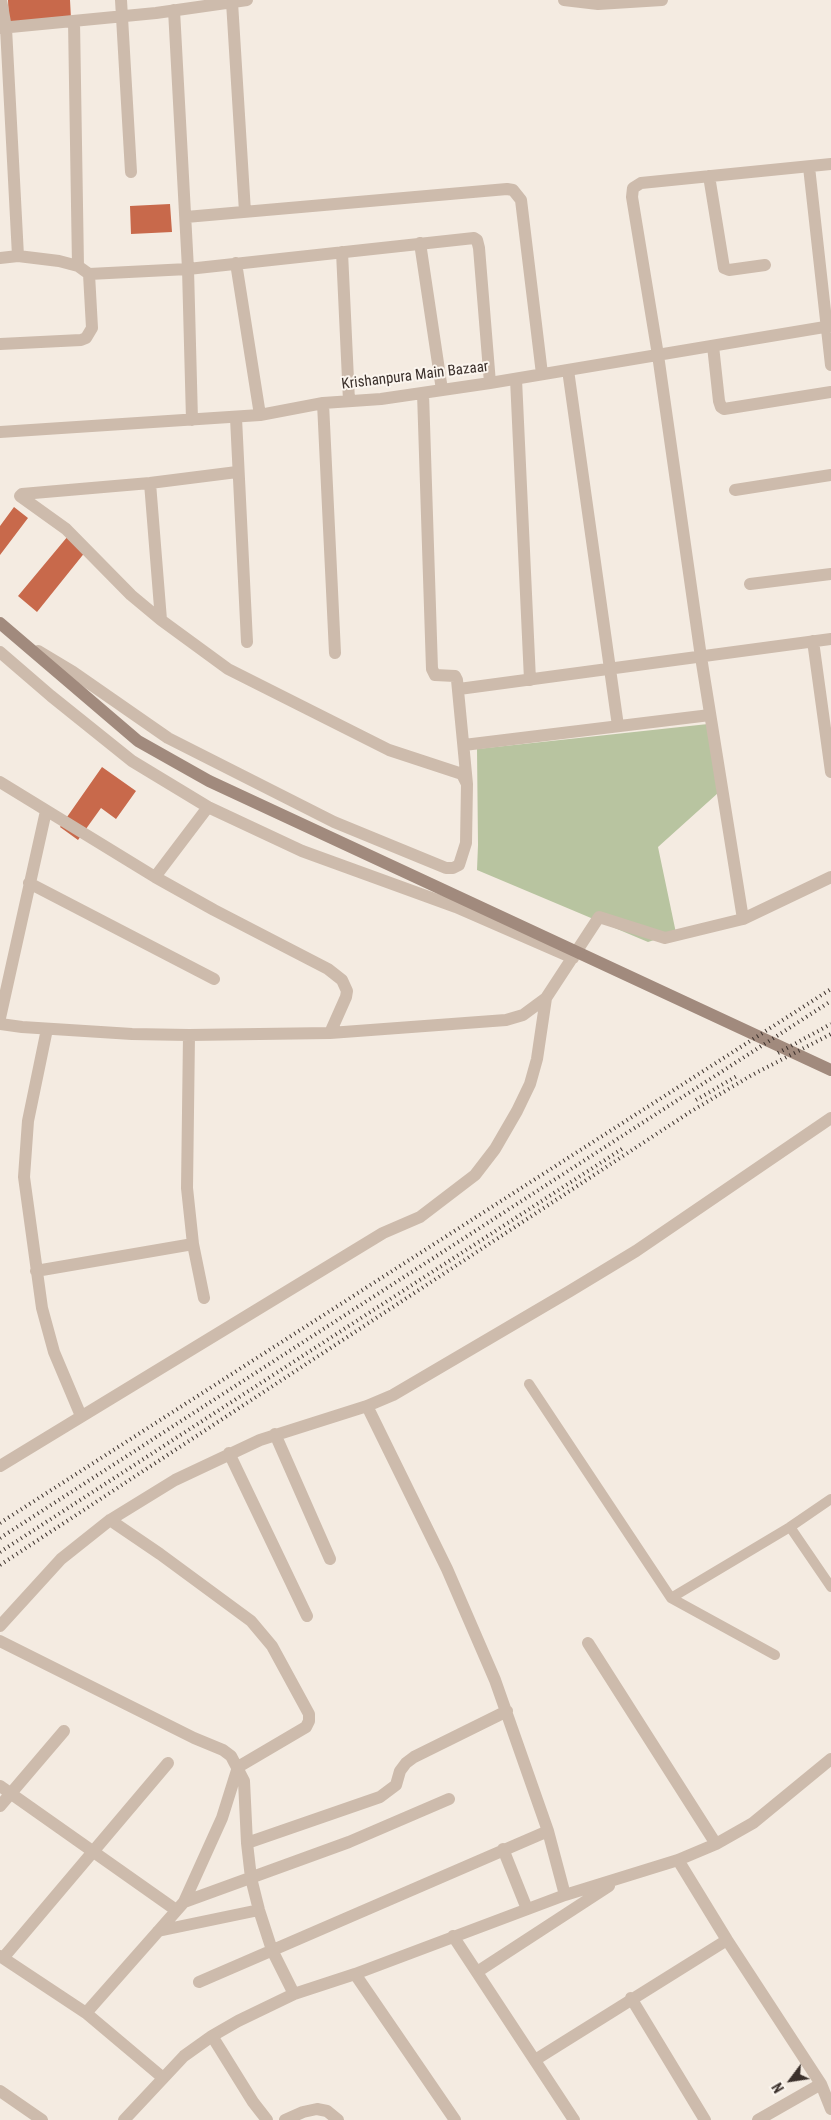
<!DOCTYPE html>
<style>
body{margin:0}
#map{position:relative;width:831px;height:2120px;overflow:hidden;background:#f4ebe1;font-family:"Roboto Condensed",sans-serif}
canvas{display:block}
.north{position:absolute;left:766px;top:2055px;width:50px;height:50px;-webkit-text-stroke:4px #fbf5ee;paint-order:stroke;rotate:239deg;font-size:14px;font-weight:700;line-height:20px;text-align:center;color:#3b302b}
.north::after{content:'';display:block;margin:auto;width:18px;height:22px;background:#3b302b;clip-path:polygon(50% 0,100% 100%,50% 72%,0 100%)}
</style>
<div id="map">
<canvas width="831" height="2120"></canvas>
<div class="north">N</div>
</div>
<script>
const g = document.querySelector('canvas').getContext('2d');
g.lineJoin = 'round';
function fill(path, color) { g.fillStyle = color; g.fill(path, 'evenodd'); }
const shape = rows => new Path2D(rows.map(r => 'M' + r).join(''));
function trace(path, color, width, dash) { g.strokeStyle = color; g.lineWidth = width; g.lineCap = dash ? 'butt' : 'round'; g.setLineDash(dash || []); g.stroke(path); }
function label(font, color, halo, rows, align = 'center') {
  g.font = font + ' "Roboto Condensed",sans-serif'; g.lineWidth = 4; g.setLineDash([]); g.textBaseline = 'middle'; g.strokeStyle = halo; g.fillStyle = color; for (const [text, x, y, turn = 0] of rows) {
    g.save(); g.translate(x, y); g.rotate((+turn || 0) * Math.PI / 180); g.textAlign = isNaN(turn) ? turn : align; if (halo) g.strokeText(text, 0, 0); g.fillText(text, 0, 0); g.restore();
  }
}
fill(shape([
 [708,724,718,793,658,847,676,933,648,942,477,870,478,845,477,749]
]), '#b8c4a0');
fill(shape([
 [8,0,70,0,71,19,9,22],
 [170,204,172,232,131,234,130,206],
 [14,507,28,518,0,555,0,526],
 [68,536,86,551,37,612,18,596],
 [102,767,136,791,116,819,101,808,78,840,60,827]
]), '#c8694b');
trace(shape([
 [529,1384,671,1598,775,1655],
 [790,1527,831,1587],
 [671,1598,790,1527,831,1499]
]), '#cdbbac', 10);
trace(shape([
 [1,0,6,28,18,256],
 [121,0,131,172],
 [564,0,598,4,662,0],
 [232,2,245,212],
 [174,10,188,269,192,420],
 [74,21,78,266],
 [0,28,156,13,247,0],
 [809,167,831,365],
 [709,176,724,268,729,270,765,265],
 [186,217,507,189,513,190,521,200,542,374],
 [420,243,442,390],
 [342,252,349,401],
 [0,258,18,256,59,261,78,266,89,274,188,269,474,238,477,240,479,248,490,383],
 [236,263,260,415],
 [0,344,81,340,86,338,92,328,89,274],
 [713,346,719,401,721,407,724,409,831,392],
 [568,370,618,726],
 [516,379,530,680],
 [323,403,335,653],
 [236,418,247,642],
 [0,432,260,415,323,403,381,399,490,383,831,326],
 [237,472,150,483,22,494,20,496,66,529,131,595,161,620,228,669,389,750,462,774,467,784],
 [150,483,161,620],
 [735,490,831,475],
 [750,584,831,574],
 [813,641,831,772],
 [38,651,73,672,168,738,334,822,446,868,453,868,459,865,466,843,467,784,457,680,455,676,435,675,432,669,423,393],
 [0,652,51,696,132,761,208,807,302,851,456,907,573,958],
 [459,689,831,639],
 [464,745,710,715],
 [0,782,155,877,214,910,328,969,342,980,347,991,346,997,330,1033],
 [155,877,208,807],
 [29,883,214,979],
 [743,919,701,657,658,355,632,197,633,188,641,183,831,164],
 [0,1018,46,811],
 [0,1024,22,1027,132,1034,189,1035,330,1033,506,1020,523,1015,546,998,599,917,665,938,743,919,831,877],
 [47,1029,28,1121,24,1177,42,1308,54,1352,81,1416],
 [189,1035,187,1188,193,1244,204,1298],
 [36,1271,193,1244],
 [367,1406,447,1569,495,1680,548,1831,565,1895],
 [275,1434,330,1559],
 [229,1453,307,1616],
 [0,1466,383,1233,420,1217,475,1175,495,1149,517,1111,530,1084,537,1059,546,998],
 [0,1626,61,1559,110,1520,175,1480,260,1440,367,1406,393,1395,570,1291,636,1251,831,1118],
 [0,1641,194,1738,223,1750,231,1756,244,1781,247,1843,251,1878,259,1910,272,1950,294,1994],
 [588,1643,716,1844],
 [0,1786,176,1910],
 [0,1806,64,1731],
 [247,1843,380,1797,396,1785,400,1771,406,1763,414,1757,507,1711],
 [503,1849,527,1909],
 [678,1860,727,1940,821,2084,831,2109],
 [184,1902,349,1842,449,1799],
 [158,1931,259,1910],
 [453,1936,574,2120],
 [0,1956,86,2013,162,2077],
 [3,1958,168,1763],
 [477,1972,609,1886],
 [355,1974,455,2120],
 [199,1982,548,1831],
 [631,1998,705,2120],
 [86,2013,184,1902,222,1818,238,1767,306,1727,309,1721,309,1714,272,1646,251,1621,160,1554,110,1520],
 [212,2036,253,2102,267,2120],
 [535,2060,727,1940],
 [0,2091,42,2120],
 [124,2120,184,2056,212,2036,238,2021,294,1994,355,1974,565,1895,678,1860,716,1844,753,1823,831,1759],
 [285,2120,303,2112,317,2109,327,2111,338,2120],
 [758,2120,821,2084]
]), '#cdbbac', 12);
trace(shape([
 [0,623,138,741,209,781,831,1070]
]), '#a18a7d', 12);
trace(shape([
 [778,1053,831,1024],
 [696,1100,737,1076],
 [0,1523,831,989],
 [0,1538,831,1001],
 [0,1552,625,1147],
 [0,1565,690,1112,752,1075,831,1034]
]), '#3b302b', 4, [1, 4]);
label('15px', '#3b302b', '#fbf5ee', [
 ["Krishanpura Main Bazaar",415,376,-7]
]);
</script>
